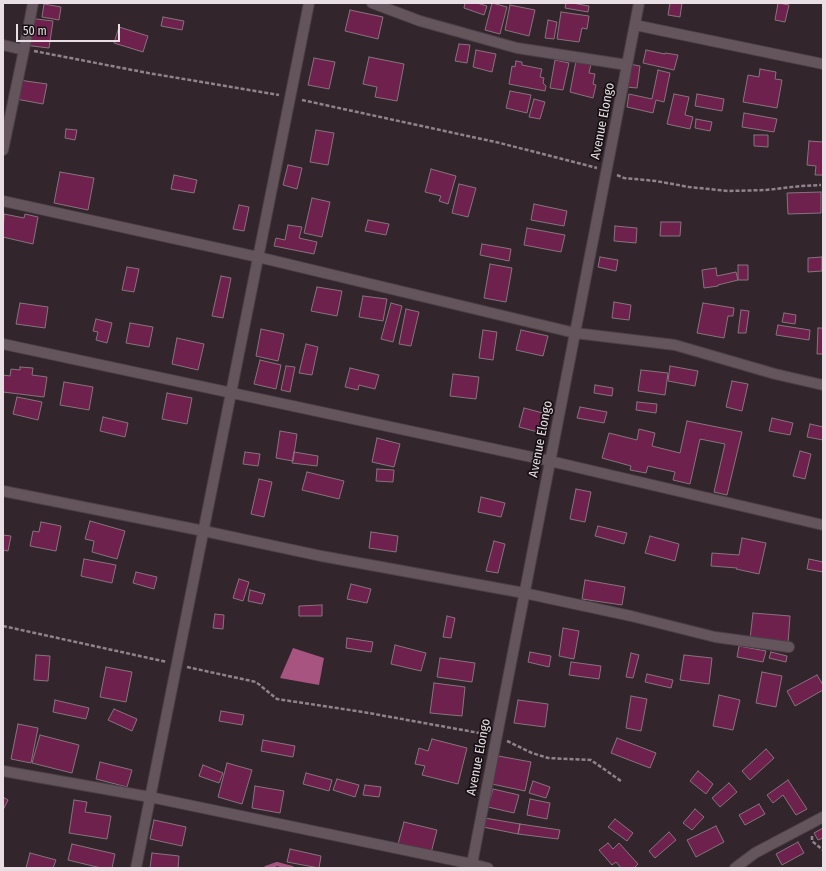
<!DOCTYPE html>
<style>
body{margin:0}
#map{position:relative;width:826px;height:871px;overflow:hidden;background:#33252c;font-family:"Fira Sans Condensed",sans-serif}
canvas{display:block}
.frame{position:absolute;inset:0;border:4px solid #e8dee3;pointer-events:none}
.scale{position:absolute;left:16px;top:24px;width:104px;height:18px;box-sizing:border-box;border:2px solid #e8dee3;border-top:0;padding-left:5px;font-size:12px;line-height:14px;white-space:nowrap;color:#e8dee3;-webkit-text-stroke:3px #161013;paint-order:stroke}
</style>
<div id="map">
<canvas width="826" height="871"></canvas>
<div class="frame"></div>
<div class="scale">50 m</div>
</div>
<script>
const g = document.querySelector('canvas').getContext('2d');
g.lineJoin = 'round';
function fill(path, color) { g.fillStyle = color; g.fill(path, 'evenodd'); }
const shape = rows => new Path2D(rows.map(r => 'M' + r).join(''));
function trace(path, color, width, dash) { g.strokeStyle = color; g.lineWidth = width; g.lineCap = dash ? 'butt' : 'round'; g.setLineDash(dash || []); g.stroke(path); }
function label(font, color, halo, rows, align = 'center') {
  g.font = font + ' "Fira Sans Condensed",sans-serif'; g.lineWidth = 3.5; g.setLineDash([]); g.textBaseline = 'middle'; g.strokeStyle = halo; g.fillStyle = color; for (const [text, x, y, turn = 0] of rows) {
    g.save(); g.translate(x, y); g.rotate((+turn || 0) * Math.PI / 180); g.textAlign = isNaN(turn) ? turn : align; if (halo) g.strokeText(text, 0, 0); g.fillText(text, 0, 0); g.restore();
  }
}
fill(shape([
 [293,648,324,658,319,685,280,678]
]), '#a75481');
trace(shape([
 [266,868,277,864,292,868]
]), '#a75481', 4);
const building = shape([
 [465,3,477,3,487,6,484,15,464,8,465,3],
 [492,3,507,7,500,34,485,30,492,3],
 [566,3,572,3,589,6,588,12,565,8,566,3],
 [670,3,682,3,680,17,668,15,670,3],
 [778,3,789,5,785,22,775,20,778,3],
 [44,4,61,7,59,20,42,17,44,4],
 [510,5,535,10,529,36,505,30,510,5],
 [350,10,383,17,378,39,345,31,350,10],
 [561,12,589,16,587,29,582,28,579,42,557,39,561,12],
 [163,17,184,21,182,30,161,26,163,17],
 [28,18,53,21,49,48,24,45,28,18],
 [548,20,557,22,554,39,545,38,548,20],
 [119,27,148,36,143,52,114,43,119,27],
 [459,44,470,45,467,63,455,61,459,44],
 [476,50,496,54,492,72,473,67,476,50],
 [646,50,665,54,665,53,678,55,674,70,643,63,646,50],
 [369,57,404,64,397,101,375,97,377,87,363,84,369,57],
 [314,58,335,62,329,89,308,85,314,58],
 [555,60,569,63,563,90,550,88,555,60],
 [516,61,522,62,522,65,542,69,540,77,544,78,543,83,546,86,545,91,509,84,512,66,515,67,516,61],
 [576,61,591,64,589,73,595,74,593,84,596,85,593,98,570,92,576,61],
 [629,64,640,66,637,88,626,87,629,64],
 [760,69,776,72,775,79,782,80,777,108,743,102,748,75,759,77,760,69],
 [658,70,670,73,664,102,656,100,653,113,627,107,629,94,652,99,658,70],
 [19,80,47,84,43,104,16,99,19,80],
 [510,91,531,95,527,113,506,108,510,91],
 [674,94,689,97,685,115,693,117,690,129,667,124,674,94],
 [697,94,724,99,722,111,695,106,697,94],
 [534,99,545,102,540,119,529,117,534,99],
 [744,113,777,119,774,132,742,127,744,113],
 [696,119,712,122,710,131,695,128,696,119],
 [66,129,77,130,75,140,65,138,66,129],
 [316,130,334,133,328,165,310,162,316,130],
 [754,135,768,135,768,147,754,146,754,135],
 [809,141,823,142,823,175,815,175,816,166,807,165,809,141],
 [288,165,302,168,297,189,283,185,288,165],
 [431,169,456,176,448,204,439,201,441,196,425,192,431,169],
 [60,172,94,178,88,210,54,203,60,172],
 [174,175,197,180,194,193,171,189,174,175],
 [459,184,476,188,468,217,452,213,459,184],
 [821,192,821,213,788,214,787,193,821,192],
 [312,198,330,202,322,237,304,233,312,198],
 [534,204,567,211,564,226,531,220,534,204],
 [239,205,249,207,244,231,233,229,239,205],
 [4,214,24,218,25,214,38,217,33,244,3,237,4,214],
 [368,220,389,224,386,235,365,231,368,220],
 [661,222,681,222,680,236,660,236,661,222],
 [288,225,302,227,299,238,317,242,314,254,274,246,276,238,285,240,288,225],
 [615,226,637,228,636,243,614,241,615,226],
 [527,228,565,235,561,252,524,245,527,228],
 [482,244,511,249,509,261,480,255,482,244],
 [600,257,618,260,616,271,598,267,600,257],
 [822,257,822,271,808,272,808,258,822,257],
 [490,264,512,268,506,302,484,298,490,264],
 [738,265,748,265,748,280,738,280,738,265],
 [127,267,139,269,134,292,122,290,127,267],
 [716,268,717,276,736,272,738,280,718,285,718,286,704,288,702,270,716,268],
 [221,276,231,278,223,318,212,316,221,276],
 [317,287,342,291,337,316,311,311,317,287],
 [363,296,387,299,383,321,359,317,363,296],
 [614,302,631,305,629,320,612,318,614,302],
 [20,303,48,307,45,328,16,324,20,303],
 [391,303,402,306,393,342,381,339,391,303],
 [703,303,734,308,733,316,728,316,724,338,697,333,703,303],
 [406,309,419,312,411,346,399,344,406,309],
 [741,310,749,311,746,333,738,333,741,310],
 [784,313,796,315,795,324,782,322,784,313],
 [96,319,112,323,107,343,96,340,98,332,93,331,96,319],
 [130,323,153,327,149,347,126,343,130,323],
 [778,325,810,330,809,340,776,335,778,325],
 [818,328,823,328,823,354,817,354,818,328],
 [261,329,284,334,278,361,256,356,261,329],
 [483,330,497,332,493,360,479,358,483,330],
 [521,330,548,336,543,356,516,350,521,330],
 [177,338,204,344,198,370,172,364,177,338],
 [306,344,318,347,312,375,299,373,306,344],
 [260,360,281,365,276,389,254,384,260,360],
 [286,366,295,367,290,392,281,390,286,366],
 [670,366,698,371,695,386,668,381,670,366],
 [20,367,33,368,32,375,47,377,44,397,3,392,3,375,10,376,11,369,20,370,20,367],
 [350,368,379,375,375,389,359,385,358,390,345,387,350,368],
 [641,370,668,373,665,395,638,391,641,370],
 [453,374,479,377,476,399,450,396,453,374],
 [732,381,748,384,742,411,726,407,732,381],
 [64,382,93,387,89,410,60,405,64,382],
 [595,385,613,388,612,396,594,393,595,385],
 [167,393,192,398,187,424,162,419,167,393],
 [17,397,42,402,38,420,13,414,17,397],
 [637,402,657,404,656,413,636,410,637,402],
 [580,407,607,412,604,423,577,418,580,407],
 [524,408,543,413,538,432,519,427,524,408],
 [103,417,128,423,125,437,100,431,103,417],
 [772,418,793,423,790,435,769,431,772,418],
 [687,421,742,432,727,495,714,492,725,444,700,439,690,484,673,480,675,472,648,466,646,473,630,470,631,466,602,458,609,433,637,440,639,429,655,433,652,446,680,453,687,421],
 [810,424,823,427,823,440,807,437,810,424],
 [280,431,297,434,293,461,276,458,280,431],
 [377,438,400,444,394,467,372,462,377,438],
 [800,451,811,454,805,479,793,476,800,451],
 [245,452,260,454,258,466,243,464,245,452],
 [294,452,318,456,317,466,292,463,294,452],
 [377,469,394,470,393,482,376,481,377,469],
 [307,472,344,481,339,499,302,490,307,472],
 [259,479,272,482,264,517,251,514,259,479],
 [576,489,591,492,585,522,570,519,576,489],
 [481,497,505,503,501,517,478,512,481,497],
 [90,521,125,531,117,559,92,552,94,541,85,539,90,521],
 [41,522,61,526,56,551,30,546,33,531,39,532,41,522],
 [598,526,627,533,624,544,595,536,598,526],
 [371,532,398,536,396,552,369,548,371,532],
 [3,535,11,536,8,551,3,550,3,535],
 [650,536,679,544,675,561,645,553,650,536],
 [742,538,766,543,759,574,736,569,737,568,711,566,712,553,739,555,742,538],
 [494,541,505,544,498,573,486,571,494,541],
 [84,559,116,565,112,583,81,576,84,559],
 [809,559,823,562,823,572,807,569,809,559],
 [136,572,157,577,154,589,133,583,136,572],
 [239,579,249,582,243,601,233,598,239,579],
 [585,580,625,587,622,605,582,599,585,580],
 [351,584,371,589,367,603,347,599,351,584],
 [250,590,265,594,262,604,248,601,250,590],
 [322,605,322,616,299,616,299,606,322,605],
 [753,613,790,616,788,643,750,639,753,613],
 [215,614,224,615,223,629,213,628,215,614],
 [447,616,455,618,451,638,443,637,447,616],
 [563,628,579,631,574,659,559,656,563,628],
 [347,638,373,642,371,652,346,648,347,638],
 [395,645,426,653,421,671,391,664,395,645],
 [739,646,766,651,763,662,737,657,739,646],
 [530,652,551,656,549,667,528,662,530,652],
 [771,652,787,656,786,662,769,658,771,652],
 [631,653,639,655,633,678,626,677,631,653],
 [36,655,50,656,48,681,34,680,36,655],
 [684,655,712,658,709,684,680,680,684,655],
 [440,658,475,663,472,682,437,677,440,658],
 [571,662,601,666,599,679,569,675,571,662],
 [106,667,132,672,126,702,100,697,106,667],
 [762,672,782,676,776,707,756,703,762,672],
 [647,674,673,680,671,688,645,682,647,674],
 [817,675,823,685,823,690,795,706,787,691,817,675],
 [434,683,465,687,462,716,430,713,434,683],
 [719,695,740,700,733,730,713,726,719,695],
 [631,696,647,699,641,731,626,728,631,696],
 [55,700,89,708,86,719,53,712,55,700],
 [518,700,548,704,545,727,514,723,518,700],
 [114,709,137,719,132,731,108,720,114,709],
 [221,711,244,715,242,725,219,721,221,711],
 [18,724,38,728,31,763,11,759,18,724],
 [40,735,79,745,72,773,32,763,40,735],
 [617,738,656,753,650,768,611,753,617,738],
 [432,739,467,748,458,784,422,775,425,766,415,764,419,748,428,751,432,739],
 [263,740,295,746,293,757,261,751,263,740],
 [766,749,774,758,750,780,742,771,766,749],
 [493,755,531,762,525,791,487,783,493,755],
 [100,762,132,770,127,787,96,779,100,762],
 [227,763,252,770,242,804,218,797,227,763],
 [203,765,223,773,219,783,199,776,203,765],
 [698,771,713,784,706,794,690,781,698,771],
 [306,773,332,780,329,791,303,784,306,773],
 [337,779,359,785,355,797,333,790,337,779],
 [788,780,807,809,796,815,783,795,773,803,767,795,788,780],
 [533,781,550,787,546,798,529,793,533,781],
 [729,783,737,792,720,807,712,798,729,783],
 [365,785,381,787,379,797,363,795,365,785],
 [255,786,284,791,280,813,252,808,255,786],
 [493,789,519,795,514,813,488,807,493,789],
 [3,797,8,800,3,810,3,797],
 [530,799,550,803,547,819,527,815,530,799],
 [74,800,87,802,85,812,111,816,107,839,69,833,74,800],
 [759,804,765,814,745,825,739,815,759,804],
 [695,809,704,817,692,830,683,823,695,809],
 [479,817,520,824,518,834,478,826,479,817],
 [615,819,633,833,627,841,608,827,615,819],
 [154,820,186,827,182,846,150,839,154,820],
 [404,822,437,830,431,853,398,844,404,822],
 [520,824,560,830,558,839,518,834,520,824],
 [716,826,724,842,696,857,687,840,716,826],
 [823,828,823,838,818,840,814,833,823,828],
 [669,832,676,840,655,858,649,851,669,832],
 [798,842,804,853,782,865,776,854,798,842],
 [608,843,613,849,619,843,638,864,634,868,621,868,616,862,612,865,599,850,608,843],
 [72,844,115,854,112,868,101,868,68,860,72,844],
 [290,849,321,856,319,868,287,862,290,849],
 [30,853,56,860,53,868,26,868,30,853],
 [152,853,179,856,178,868,150,868,152,853]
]);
fill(building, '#6f214e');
trace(building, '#85747c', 1);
const minor = shape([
 [372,3,420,21,517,48,627,65],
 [635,25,823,64],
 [3,45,24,50],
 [3,150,24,50,33,3],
 [3,201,258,257,575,333,675,345,775,374,823,385],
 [3,344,550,461,823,525],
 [3,491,204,531,321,556,524,593,631,616,715,637,789,647],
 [3,771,150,797,472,864],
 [136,868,309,3],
 [488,868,472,864,639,3],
 [735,868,755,853,823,817]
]);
trace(minor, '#4b4046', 12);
trace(shape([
 [34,51,148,73,279,95],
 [302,100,500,143,597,168],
 [617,175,624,178,656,181,689,187,728,191,766,190,801,186,821,185],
 [3,626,167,662],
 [187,667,256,682,277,699,363,712,485,734],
 [507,741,532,753,548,758,591,760,621,781],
 [812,836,812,841,823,850]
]), '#90848a', 2.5, [4, 2]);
trace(minor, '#64545c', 10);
label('13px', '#e8dee3', '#161013', [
 ["Avenue Elongo",603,121,-79],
 ["Avenue Elongo",541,439,-79],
 ["Avenue Elongo",479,757,-79]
]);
</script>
